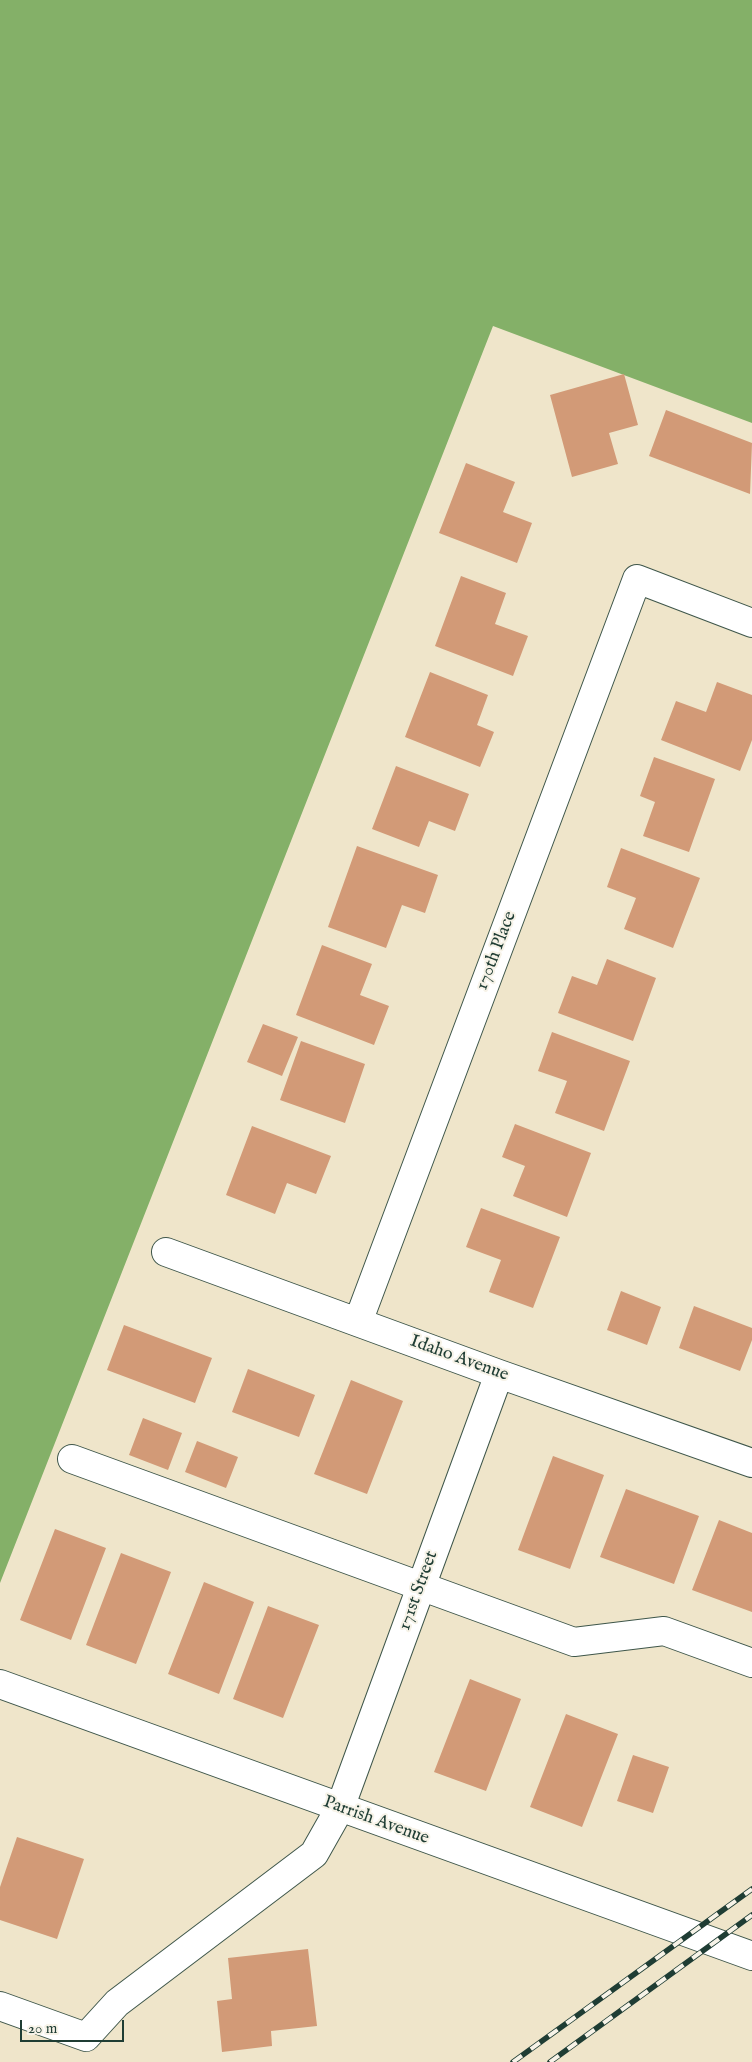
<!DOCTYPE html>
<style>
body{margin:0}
#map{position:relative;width:752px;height:2062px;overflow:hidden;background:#efe5ca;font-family:"IM FELL English",serif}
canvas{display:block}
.scale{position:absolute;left:20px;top:2020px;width:104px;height:22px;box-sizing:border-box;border:2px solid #1f3d34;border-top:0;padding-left:6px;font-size:15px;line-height:18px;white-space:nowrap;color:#1f3d34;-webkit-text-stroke:4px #f7f3e8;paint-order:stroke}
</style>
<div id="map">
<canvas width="752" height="2062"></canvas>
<div class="scale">20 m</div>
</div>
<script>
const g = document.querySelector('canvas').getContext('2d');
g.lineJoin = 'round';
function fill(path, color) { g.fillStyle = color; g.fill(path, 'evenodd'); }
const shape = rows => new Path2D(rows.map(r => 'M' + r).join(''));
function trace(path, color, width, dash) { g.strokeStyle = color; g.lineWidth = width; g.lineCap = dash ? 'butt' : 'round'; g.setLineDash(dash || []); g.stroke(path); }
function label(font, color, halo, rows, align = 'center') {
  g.font = font + ' "IM FELL English",serif'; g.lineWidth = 4; g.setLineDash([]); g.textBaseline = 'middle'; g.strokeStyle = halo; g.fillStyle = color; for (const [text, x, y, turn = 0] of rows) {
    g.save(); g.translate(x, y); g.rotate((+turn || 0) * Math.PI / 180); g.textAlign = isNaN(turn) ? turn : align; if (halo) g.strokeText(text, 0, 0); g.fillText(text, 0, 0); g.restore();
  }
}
fill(shape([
 [0,0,752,0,752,423,493,326,0,1583]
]), '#84b068');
fill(shape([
 [624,374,638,425,609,433,618,464,572,477,550,395],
 [666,410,752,443,750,494,649,456],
 [466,463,515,482,503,512,532,523,517,563,439,533],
 [461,576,506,593,495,624,528,636,513,676,435,646],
 [430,672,488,695,477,725,494,732,480,767,405,737],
 [717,682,752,695,752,740,740,771,661,740,676,701,706,712],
 [654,757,715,779,689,852,643,836,655,802,640,796],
 [396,766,469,794,455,831,429,821,419,847,372,829],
 [357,846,438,875,425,913,402,905,386,948,328,927],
 [621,848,700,878,673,948,624,929,636,898,607,887],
 [322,945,372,964,360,995,389,1006,374,1045,296,1015],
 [607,959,656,978,633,1041,558,1013,572,976,597,985],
 [263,1024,298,1037,282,1076,247,1062],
 [552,1032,630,1061,604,1131,555,1113,567,1081,538,1071],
 [301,1041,365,1064,345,1123,280,1100],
 [515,1124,591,1153,567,1217,513,1196,525,1166,502,1157],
 [252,1126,331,1156,316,1194,287,1183,275,1214,226,1195],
 [481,1208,560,1237,533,1308,489,1292,501,1260,466,1247],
 [621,1291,661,1307,647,1345,607,1330],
 [694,1306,752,1328,752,1340,740,1371,679,1348],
 [124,1325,212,1358,195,1403,107,1370],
 [248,1369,315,1395,299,1437,232,1412],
 [351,1380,403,1401,367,1494,314,1474],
 [143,1418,182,1433,168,1470,129,1455],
 [197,1441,238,1457,226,1488,185,1472],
 [553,1456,604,1475,570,1569,518,1550],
 [626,1489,699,1516,674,1584,600,1557],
 [719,1520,752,1533,752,1612,692,1590],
 [55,1529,106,1548,71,1640,20,1620],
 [121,1553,171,1572,136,1664,86,1645],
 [204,1582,254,1602,219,1694,168,1674],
 [268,1606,319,1625,283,1718,233,1699],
 [470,1679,521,1699,486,1791,434,1772],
 [566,1714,618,1734,582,1827,530,1807],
 [633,1755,669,1767,653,1813,617,1801],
 [17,1837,84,1859,57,1939,0,1920,0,1887],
 [308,1949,317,2026,271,2031,272,2046,222,2052,217,2001,232,1999,228,1958]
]), '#d29a77');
const minor = shape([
 [166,1252,499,1374,752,1463],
 [358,1322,637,579,752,623],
 [72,1459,574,1642,664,1631,752,1663],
 [0,1684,752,1956],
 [0,2006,86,2037,117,2003,314,1854,340,1808,499,1374]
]);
trace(minor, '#3e564a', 30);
trace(minor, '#fff', 28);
const rail = shape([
 [513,2062,752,1889],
 [550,2062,752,1915]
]);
trace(rail, '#1f3d34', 5.5);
trace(rail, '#f7f3e8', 4, [11]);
label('18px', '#1f3d34', '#f7f3e8', [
 ["170th Place",497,951,-69],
 ["Idaho Avenue",459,1359,20],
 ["171st Street",419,1591,-70],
 ["Parrish Avenue",376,1821,20]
]);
</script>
